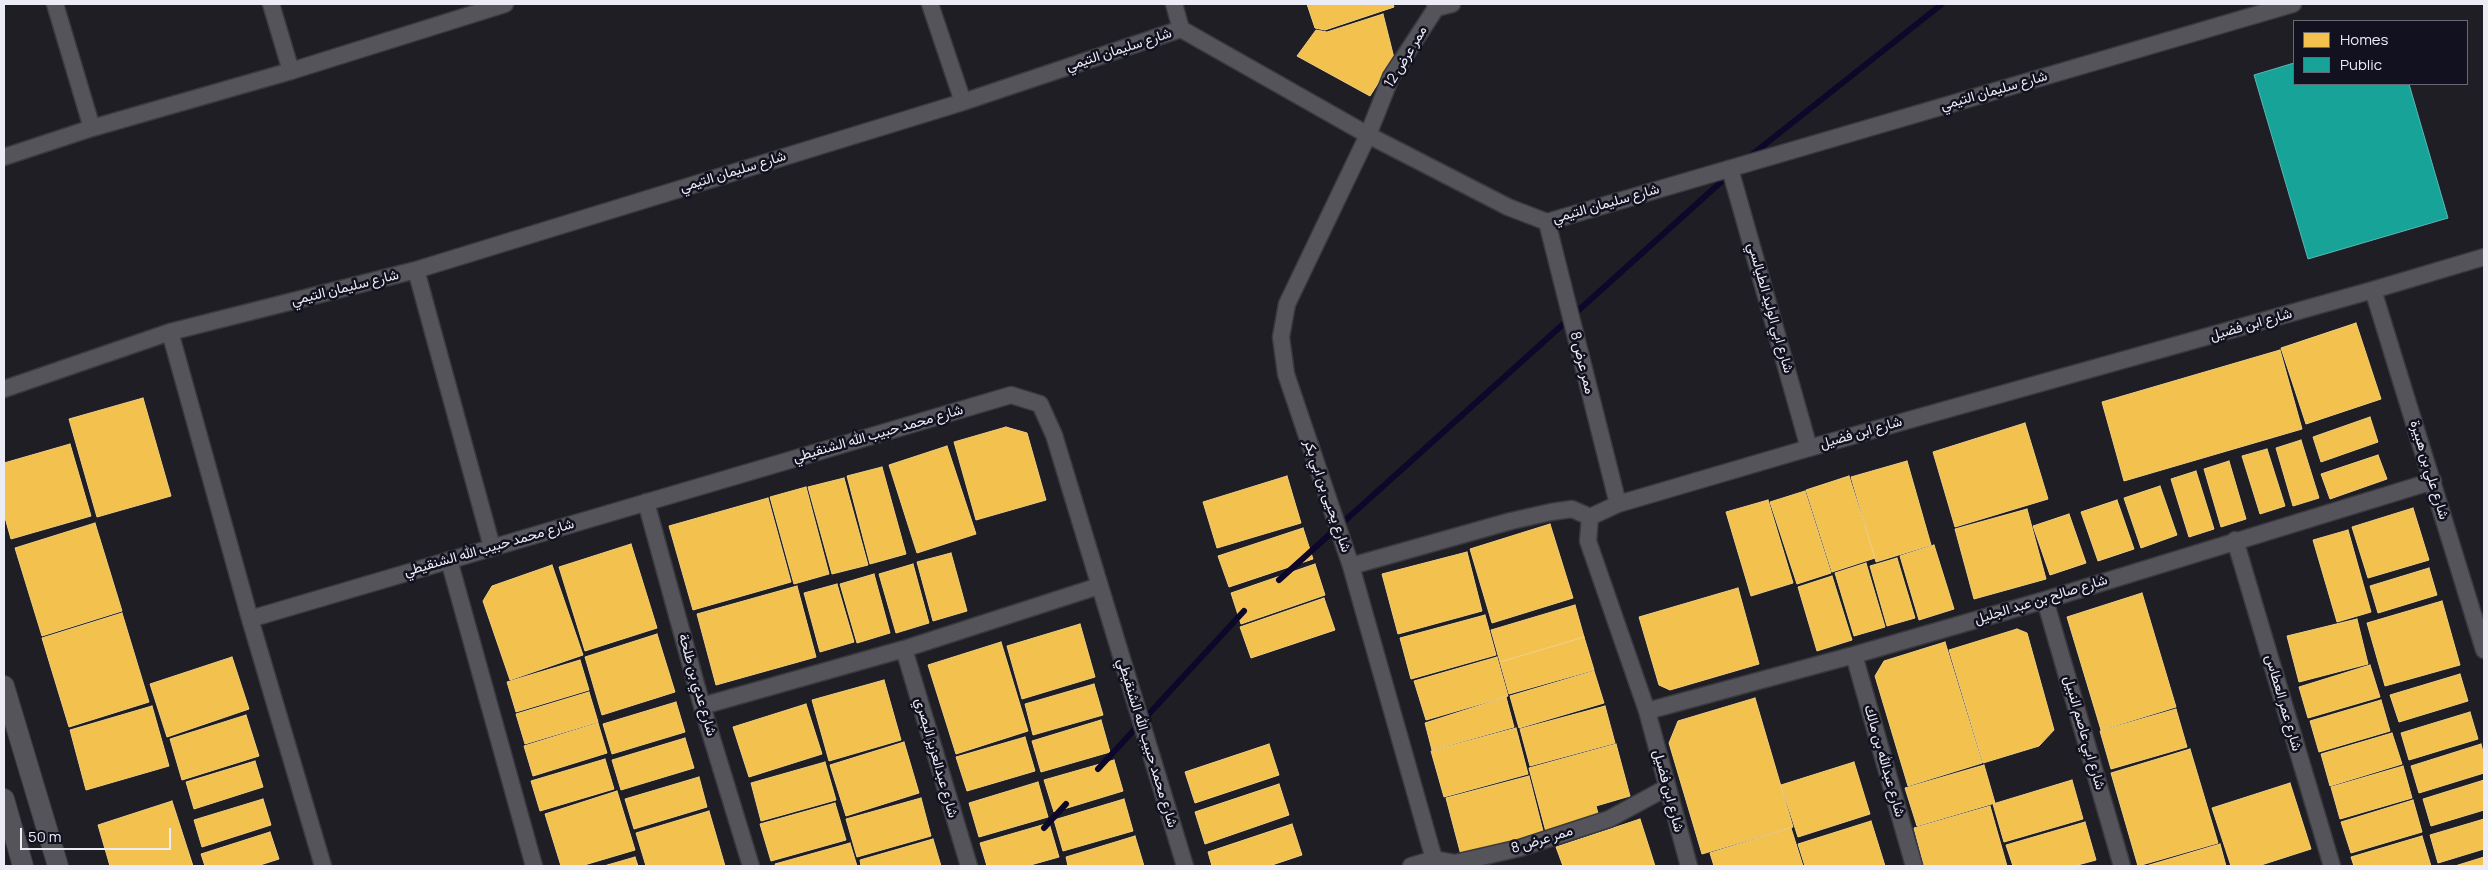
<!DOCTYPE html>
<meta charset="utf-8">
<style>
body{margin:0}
#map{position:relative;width:2488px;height:870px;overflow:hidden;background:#1e1e24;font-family:Manrope,sans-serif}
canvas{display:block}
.frame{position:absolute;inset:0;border:5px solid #ececf7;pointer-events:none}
.legend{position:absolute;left:2293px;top:20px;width:175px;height:65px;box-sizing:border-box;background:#11111f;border:1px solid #696975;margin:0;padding:6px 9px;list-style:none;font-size:15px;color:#ececf7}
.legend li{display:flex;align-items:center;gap:10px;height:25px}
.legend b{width:25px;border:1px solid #696975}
.scale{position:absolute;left:20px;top:828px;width:151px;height:22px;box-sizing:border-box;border:2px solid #ececf7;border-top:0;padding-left:6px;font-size:15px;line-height:18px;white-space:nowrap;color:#ececf7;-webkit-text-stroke:4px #11111f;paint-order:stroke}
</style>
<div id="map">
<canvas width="2488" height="870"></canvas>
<div class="frame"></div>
<ul class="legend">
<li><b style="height:14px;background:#f2c14e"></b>Homes</li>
<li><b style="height:14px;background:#17a398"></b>Public</li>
</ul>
<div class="scale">50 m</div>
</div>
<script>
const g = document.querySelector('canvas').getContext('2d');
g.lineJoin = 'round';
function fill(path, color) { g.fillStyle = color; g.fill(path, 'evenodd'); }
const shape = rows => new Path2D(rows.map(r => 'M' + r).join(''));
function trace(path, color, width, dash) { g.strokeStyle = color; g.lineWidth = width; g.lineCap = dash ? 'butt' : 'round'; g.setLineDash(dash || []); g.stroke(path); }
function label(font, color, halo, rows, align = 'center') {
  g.font = font + ' Manrope,Vazirmatn,sans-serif'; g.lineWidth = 5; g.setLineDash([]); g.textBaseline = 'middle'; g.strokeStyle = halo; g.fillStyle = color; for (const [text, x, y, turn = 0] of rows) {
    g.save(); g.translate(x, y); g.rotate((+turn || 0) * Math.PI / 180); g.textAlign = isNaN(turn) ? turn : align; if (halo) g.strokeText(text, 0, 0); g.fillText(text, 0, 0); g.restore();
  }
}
const homes = shape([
 [1307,4,1393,4,1394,7,1325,30,1315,28,1307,4],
 [1383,14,1394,58,1370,96,1297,56,1316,30,1327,32,1383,14],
 [2356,323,2381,399,2306,424,2281,348,2356,323],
 [2280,350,2302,429,2124,481,2102,402,2280,350],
 [143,398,171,496,97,517,69,419,143,398],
 [2370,417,2378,442,2321,462,2313,437,2370,417],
 [2025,423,2048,499,1955,527,1933,452,2025,423],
 [1006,427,1027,433,1046,500,976,520,954,442,1006,427],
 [2301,440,2319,498,2293,506,2276,448,2301,440],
 [70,444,91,516,11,539,4,514,4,463,70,444],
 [947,446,976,534,917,553,889,465,947,446],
 [2267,449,2285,506,2260,514,2242,456,2267,449],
 [2378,455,2387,479,2330,499,2321,474,2378,455],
 [1907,461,1931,545,1876,562,1851,477,1907,461],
 [2229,461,2246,519,2221,527,2204,469,2229,461],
 [882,467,906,554,870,564,847,476,882,467],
 [2196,471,2214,529,2189,537,2171,479,2196,471],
 [1287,476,1301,523,1217,548,1203,502,1287,476],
 [1849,476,1875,558,1832,572,1806,490,1849,476],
 [844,478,868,565,832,574,808,487,844,478],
 [2160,486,2177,535,2141,548,2124,498,2160,486],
 [806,487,829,574,794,584,770,497,806,487],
 [1805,491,1831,573,1797,584,1770,502,1805,491],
 [768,498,791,582,693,610,669,526,768,498],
 [1768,500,1793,583,1751,596,1726,512,1768,500],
 [2117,500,2134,549,2098,561,2081,512,2117,500],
 [2413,508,2429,560,2368,578,2352,527,2413,508],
 [2027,509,2046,579,1974,599,1955,529,2027,509],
 [2069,514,2086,563,2050,575,2033,526,2069,514],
 [95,523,122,611,42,636,15,548,95,523],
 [1550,524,1573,598,1492,623,1470,549,1550,524],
 [1303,528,1313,559,1229,587,1218,556,1303,528],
 [2348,530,2371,612,2337,622,2313,540,2348,530],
 [631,544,657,628,585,651,559,567,631,544],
 [1934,545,1954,609,1919,620,1900,556,1934,545],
 [1467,552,1482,611,1398,634,1382,574,1467,552],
 [951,553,967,611,933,621,917,562,951,553],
 [1897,558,1915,618,1887,626,1870,566,1897,558],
 [1866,563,1885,627,1854,636,1835,573,1866,563],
 [913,564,929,623,896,633,879,574,913,564],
 [1315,564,1325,595,1241,624,1231,593,1315,564],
 [552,565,583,655,510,680,483,601,492,586,552,565],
 [2429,568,2437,595,2378,613,2370,586,2429,568],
 [874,574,890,633,857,643,840,584,874,574],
 [1832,576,1852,640,1817,651,1798,587,1832,576],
 [837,584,854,642,820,652,804,593,837,584],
 [797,586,816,657,716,685,697,614,797,586],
 [1738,588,1759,664,1670,690,1659,685,1639,617,1738,588],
 [2142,593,2176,707,2101,730,2067,617,2142,593],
 [1324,598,1335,630,1251,658,1240,627,1324,598],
 [2442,601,2460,665,2385,686,2367,623,2442,601],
 [1575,605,1584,637,1500,662,1491,630,1575,605],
 [122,613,149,702,69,727,42,638,122,613],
 [1485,615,1496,655,1411,679,1400,638,1485,615],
 [2357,619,2368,664,2299,682,2287,636,2357,619],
 [1080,624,1095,677,1022,699,1007,646,1080,624],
 [2017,629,2027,633,2054,730,2039,746,1983,763,1949,650,2017,629],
 [657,634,675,692,602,715,585,657,657,634],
 [1584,637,1594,670,1509,694,1500,662,1584,637],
 [1001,642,1028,731,956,754,928,665,1001,642],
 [1945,642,1982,763,1908,786,1875,676,1884,661,1945,642],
 [232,657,249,709,167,737,150,684,232,657],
 [1497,657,1508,696,1426,720,1414,681,1497,657],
 [580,660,589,690,516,712,507,682,580,660],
 [2370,665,2380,697,2308,718,2299,687,2370,665],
 [1594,671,1604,703,1519,728,1510,696,1594,671],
 [2460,674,2468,701,2399,722,2390,695,2460,674],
 [884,680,901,740,829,761,812,700,884,680],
 [1094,684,1103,715,1033,735,1025,704,1094,684],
 [589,692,598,722,525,744,516,714,589,692],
 [1506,697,1514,727,1432,750,1425,723,1506,697],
 [1755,698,1793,827,1702,854,1669,743,1678,721,1755,698],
 [2381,700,2390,731,2319,752,2310,721,2381,700],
 [676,702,685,732,612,754,603,724,676,702],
 [806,704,822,754,749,777,733,727,806,704],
 [152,706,169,766,86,790,70,730,152,706],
 [1605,706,1615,743,1530,766,1520,729,1605,706],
 [2176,709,2187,747,2111,769,2100,731,2176,709],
 [2470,712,2478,739,2409,760,2401,733,2470,712],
 [246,715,259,756,182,780,170,739,246,715],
 [1101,720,1110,752,1041,772,1032,741,1101,720],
 [598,723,607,753,533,776,524,746,598,723],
 [1516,728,1528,774,1444,797,1431,751,1516,728],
 [2392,733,2402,764,2330,786,2321,754,2392,733],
 [1025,737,1035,771,967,791,956,757,1025,737],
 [685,738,694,768,621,790,612,760,685,738],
 [904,742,919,793,846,816,830,765,904,742],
 [1269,744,1279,775,1195,803,1185,772,1269,744],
 [1616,744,1630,796,1596,806,1599,817,1546,832,1529,768,1616,744],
 [2481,744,2484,756,2484,773,2419,793,2411,766,2481,744],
 [2190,749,2218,843,2138,866,2111,773,2190,749],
 [605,759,614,789,540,811,531,781,605,759],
 [1114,760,1123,791,1054,812,1044,780,1114,760],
 [255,761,263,787,194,809,186,782,255,761],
 [825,762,836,800,761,821,751,783,825,762],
 [1854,762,1870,814,1798,837,1781,785,1854,762],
 [1984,765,1995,803,1917,826,1905,788,1984,765],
 [2403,766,2412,798,2340,819,2331,787,2403,766],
 [1529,776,1544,835,1461,855,1446,798,1529,776],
 [699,777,707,807,634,829,625,799,699,777],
 [2072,780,2083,819,2004,842,1993,804,2072,780],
 [2484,780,2484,810,2431,826,2423,799,2484,780],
 [1038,782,1048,817,979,837,969,803,1038,782],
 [2290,783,2311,849,2258,866,2231,866,2212,808,2290,783],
 [1279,784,1289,815,1205,844,1195,812,1279,784],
 [617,791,635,850,581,866,561,866,545,814,617,791],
 [921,798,931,836,857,857,846,819,921,798],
 [263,799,271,825,202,847,194,820,263,799],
 [1124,799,1133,831,1063,851,1054,820,1124,799],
 [2413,800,2422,832,2351,853,2341,822,2413,800],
 [172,801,193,866,110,866,98,825,172,801],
 [835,803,846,840,771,861,760,824,835,803],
 [1990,806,2007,866,1924,866,1914,828,1990,806],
 [709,811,725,866,646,866,636,833,709,811],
 [1640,819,1655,866,1563,866,1556,847,1640,819],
 [2484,819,2484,849,2438,863,2430,835,2484,819],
 [1871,821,1885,866,1805,866,1798,844,1871,821],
 [2085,822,2096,860,2074,866,2013,866,2006,845,2085,822],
 [1049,823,1059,857,1027,866,987,866,980,843,1049,823],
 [1292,824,1302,855,1269,866,1212,866,1208,852,1292,824],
 [1791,828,1803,866,1714,866,1710,853,1791,828],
 [270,832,279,859,257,866,205,866,201,854,270,832],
 [1135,836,1144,866,1068,866,1066,857,1135,836],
 [2422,836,2431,866,2354,866,2351,857,2422,836],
 [933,839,941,866,861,866,860,860,933,839],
 [850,843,857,866,776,866,775,864,850,843],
 [2220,844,2226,866,2146,866,2220,844],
 [635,857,638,866,604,866,635,857],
 [2484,857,2484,866,2455,866,2484,857]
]);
fill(homes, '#f2c14e');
trace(homes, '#f0ce81', 1);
const public = shape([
 [2294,63,2294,84,2409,84,2448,218,2308,259,2254,75,2294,63]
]);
fill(public, '#17a398');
trace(public, '#57b9b4', 1);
trace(shape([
 [1749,157,1942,4],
 [1279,580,1731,173],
 [1098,769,1244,611],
 [1044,828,1066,804]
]), '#0d0829', 6);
const minor = shape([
 [55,4,92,128],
 [271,4,291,71],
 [930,4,963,102],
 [1174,4,1181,29],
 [1435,4,1436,8,1452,4],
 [4,157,92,128,291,71,505,4],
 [1730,169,1809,448],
 [1547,222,1618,504],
 [416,270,492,547],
 [2373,290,2484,650],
 [170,332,250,619,323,866],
 [4,389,170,332,416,270,963,102,1181,29,1368,135,1508,207,1547,222,2293,4],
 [646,502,702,706,751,866],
 [2235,540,2332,866],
 [449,560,534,866],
 [1351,566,1511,521,1551,512,1572,509,1590,517],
 [2045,600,2122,866],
 [250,619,1011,395,1040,404,1054,435,1185,866],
 [904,649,969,866],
 [1854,655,1914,866],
 [702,706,904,649,1099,586],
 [1647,711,1854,655,2045,600,2433,481],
 [1411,866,1434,859,1455,863,1520,848,1609,819,1666,788],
 [1436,866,1351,566,1286,374,1281,337,1287,304,1368,135,1391,77,1436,8],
 [1689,866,1647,711,1588,541,1590,517,1618,504,1809,448,2373,290,2484,257]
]);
const tertiary = shape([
 [4,686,58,866],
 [4,799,23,866]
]);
trace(minor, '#39393f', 19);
trace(tertiary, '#39393f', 22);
trace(minor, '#54545a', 16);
trace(tertiary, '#54545a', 20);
label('14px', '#ececf7', '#11111f', [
 ["شارع سليمان التيمي",1119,50,-18],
 ["ممر عرض 12",1406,57,-59],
 ["شارع سليمان التيمي",1994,91,-16],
 ["شارع سليمان التيمي",733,172,-17],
 ["شارع سليمان التيمي",1606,204,-16],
 ["شارع سليمان التيمي",345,288,-14],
 ["شارع ابي الوليد الطيالسي",1770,308,74],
 ["شارع ابن فضيل",2251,325,-16],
 ["ممر عرض 8",1582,363,76],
 ["شارع ابن فضيل",1861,433,-16],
 ["شارع محمد حبيب الله الشنقيطي",878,434,-16],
 ["شارع علي بن هبيرة",2429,470,73],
 ["شارع يحيى بن ابي بكر",1327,496,71],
 ["شارع محمد حبيب الله الشنقيطي",489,548,-16],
 ["شارع صالح بن عبد الجليل",2041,600,-17],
 ["شارع عدي بن طلحة",697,685,74],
 ["شارع عمر العطاس",2283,703,74],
 ["شارع ابي عاصم النبيل",2084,733,74],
 ["شارع محمد حبيب الله الشنقيطي",1147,743,73],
 ["شارع عبدالعزيز البصري",936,758,74],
 ["شارع عبدالله بن مالك",1884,761,74],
 ["شارع ابن فضيل",1668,791,75],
 ["ممر عرض 8",1542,840,-17]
]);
</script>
